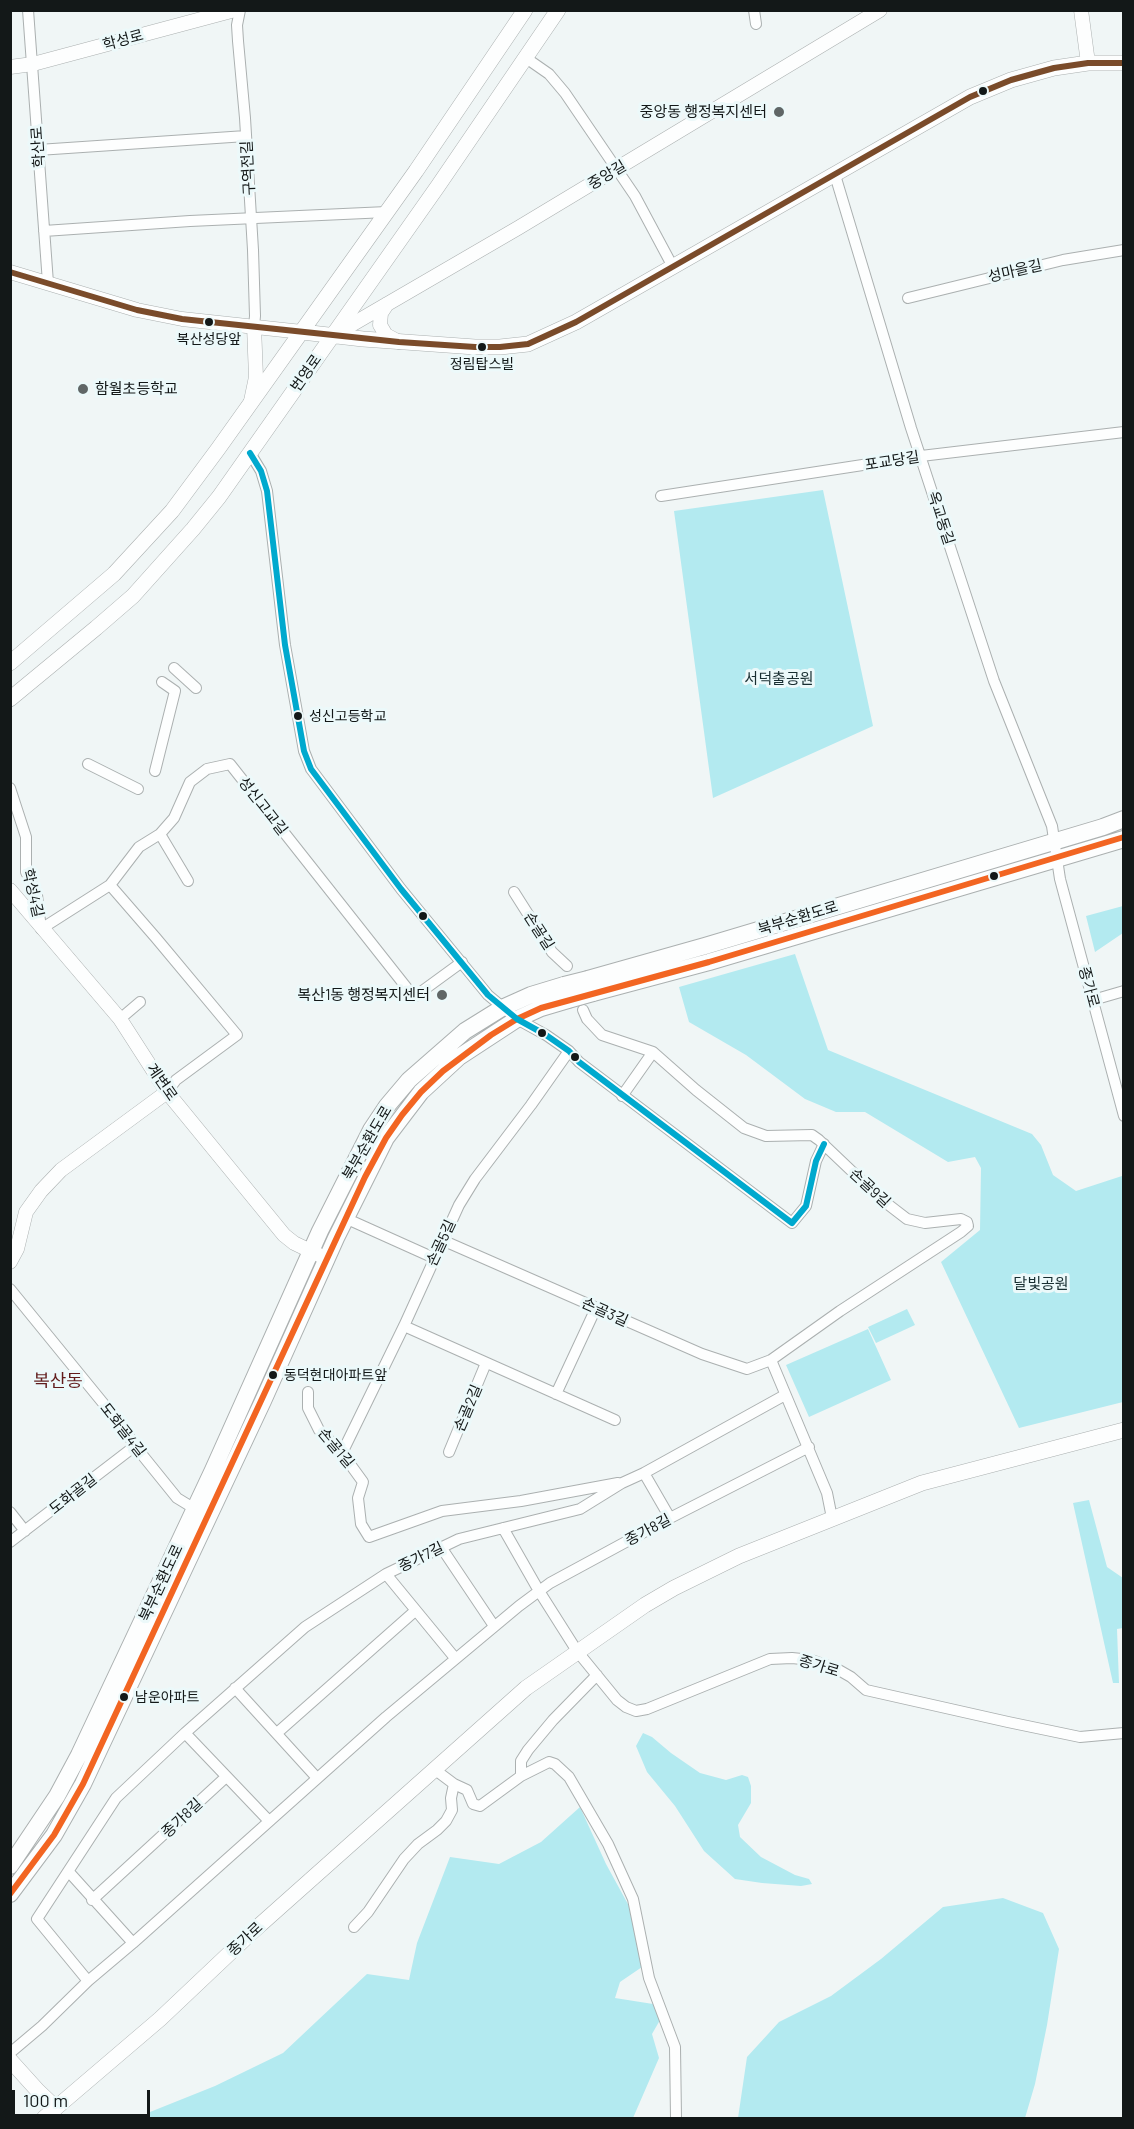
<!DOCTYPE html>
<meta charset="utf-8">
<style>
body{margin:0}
#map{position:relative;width:1134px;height:2129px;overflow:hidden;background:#f0f6f6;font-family:Barlow,sans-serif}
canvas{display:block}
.frame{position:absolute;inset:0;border:12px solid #131818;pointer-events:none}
.scale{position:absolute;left:12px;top:2090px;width:138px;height:27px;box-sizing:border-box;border:3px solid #131818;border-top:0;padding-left:8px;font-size:18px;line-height:21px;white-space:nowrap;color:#131818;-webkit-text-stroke:4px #ecf9fa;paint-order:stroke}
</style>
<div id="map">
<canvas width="1134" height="2129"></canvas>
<div class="frame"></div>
<div class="scale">100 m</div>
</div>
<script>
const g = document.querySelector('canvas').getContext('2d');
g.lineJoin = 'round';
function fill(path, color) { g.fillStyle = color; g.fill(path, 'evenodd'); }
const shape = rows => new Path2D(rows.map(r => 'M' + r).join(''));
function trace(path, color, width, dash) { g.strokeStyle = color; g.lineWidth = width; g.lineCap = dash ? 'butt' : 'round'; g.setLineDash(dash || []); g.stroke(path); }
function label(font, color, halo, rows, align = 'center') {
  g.font = font + ' Barlow,"Noto Sans KR",sans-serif'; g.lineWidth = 6; g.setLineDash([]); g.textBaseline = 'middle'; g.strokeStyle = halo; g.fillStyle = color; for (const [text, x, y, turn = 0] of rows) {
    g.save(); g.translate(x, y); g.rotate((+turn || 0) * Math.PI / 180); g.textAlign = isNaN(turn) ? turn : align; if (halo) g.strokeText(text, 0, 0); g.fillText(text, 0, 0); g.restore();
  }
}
fill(shape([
 [823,490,873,726,713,798,674,511],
 [1123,906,1123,933,1095,952,1086,916],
 [795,954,828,1050,1032,1134,1041,1145,1053,1175,1076,1191,1122,1176,1124,1182,1123,1402,1019,1428,941,1262,980,1230,981,1168,975,1157,948,1162,865,1112,836,1112,805,1099,746,1055,689,1022,679,987],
 [907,1309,915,1325,876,1343,868,1327],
 [868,1329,891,1380,809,1417,786,1365],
 [1089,1500,1107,1567,1123,1578,1123,1628,1117,1629,1119,1683,1113,1683,1073,1503],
 [643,1733,652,1737,671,1753,700,1773,726,1780,742,1775,748,1777,751,1786,751,1803,738,1825,740,1837,761,1857,795,1875,809,1879,812,1884,801,1886,762,1883,735,1879,704,1851,675,1806,647,1772,636,1746],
 [580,1807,606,1864,629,1906,642,1967,620,1982,615,1998,653,2004,660,2020,652,2034,659,2058,633,2118,148,2118,150,2112,215,2086,283,2053,367,1974,409,1980,417,1943,450,1857,499,1864,541,1842],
 [1003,1898,1043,1913,1059,1949,1047,2025,1035,2084,1025,2118,738,2118,747,2057,779,2022,831,1996,881,1959,943,1907]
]), '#b3eaf0');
const minor = shape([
 [28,10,48,283],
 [240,10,237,25,238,41,245,118,253,250,255,316,254,326],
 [754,10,756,24],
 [526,58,549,74,565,93,635,196,673,267],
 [38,150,246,136],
 [835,175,911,428,994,681,1052,826,1060,879,1124,1116],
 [44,231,190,221,387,212],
 [908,298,1063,260,1124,250],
 [250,453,261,471,267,491,285,645,304,751,311,769,401,889,488,995,517,1019,546,1035,569,1051,579,1062,792,1223,806,1206,816,1161,824,1144],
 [661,496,921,456,1124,432],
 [174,668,196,688],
 [88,764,138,789],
 [155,771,175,691,162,682],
 [10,788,26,837,26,872,37,895,41,929,110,885,139,847,160,834,174,818,190,782,207,769,230,764,414,997,462,962],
 [160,834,188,881],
 [110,885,156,938,237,1035,176,1080,167,1092],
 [514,892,552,952,567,966],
 [1093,1000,1124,991],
 [120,1019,140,1002],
 [622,1096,653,1052],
 [345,1218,434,1258],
 [442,1240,702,1354,747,1369,771,1360,840,1311,961,1232,968,1226,967,1222,961,1219,925,1223,907,1219,881,1199,819,1140,812,1135,766,1136,744,1128,696,1090,653,1052,602,1035,587,1019,583,1010],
 [10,1289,125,1430,135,1446,177,1498,195,1509],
 [404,1326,615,1420],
 [771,1360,827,1493,832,1518],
 [308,1392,308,1408,319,1430,342,1453,363,1482,358,1498,361,1524,369,1537,442,1511,521,1501,618,1483],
 [556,1394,596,1308],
 [449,1452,486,1363],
 [342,1453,404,1326,459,1205,475,1179,531,1105,569,1051],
 [644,1473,670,1518],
 [10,1512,25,1531],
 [503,1528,539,1591,577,1651,617,1700,626,1707,636,1711,647,1709,770,1659,792,1658,811,1660,837,1669,851,1677,866,1690,1008,1722,1080,1737,1124,1733],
 [10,1542,135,1446],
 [441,1547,494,1626],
 [386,1574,455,1658],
 [235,1688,317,1778],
 [185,1733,269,1821],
 [277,1733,415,1611],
 [434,1769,454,1784,467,1790,473,1804,480,1806,521,1776,549,1762,555,1764,569,1777,608,1844,633,1899,649,1978,675,2047,676,2118],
 [521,1776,521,1761,528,1750,553,1720,597,1675],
 [69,1872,133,1943],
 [92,1900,226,1777],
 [354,1927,368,1912,404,1859,418,1844,437,1830,446,1821,452,1810,451,1798,454,1784],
 [88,1981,37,1919,116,1798,185,1733,305,1627,386,1574,459,1539,580,1509,622,1483,644,1473,785,1395],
 [10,2053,42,2026,88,1981,133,1943,386,1717,519,1606,550,1583,670,1518,809,1447]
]);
const tertiary = shape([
 [1081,10,1088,63],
 [10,67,33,64,235,10],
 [10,272,137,310,182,319,302,332],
 [387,304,381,313,380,325,386,335,399,342],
 [334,335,518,228,880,10],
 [251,401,256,377,254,326],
 [10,890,120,1019,167,1092,284,1235,294,1243,319,1255],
 [10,1262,17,1249,26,1212,41,1191,61,1170,167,1092]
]);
const secondary = shape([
 [302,332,363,339,475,347,500,347,528,344,576,322,970,97,1011,80,1054,68,1088,63,1124,63],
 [10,663,114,574,172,511,218,449,416,171,525,10],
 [10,699,96,628,133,596,193,529,219,497,438,186,558,10],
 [10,2060,38,2091,56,2108],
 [44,2118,160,2019,252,1932,526,1688,645,1605,674,1588,739,1556,922,1483,1124,1430]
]);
const primary = shape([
 [588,979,705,946,1103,827,1124,819],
 [593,993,709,962,1124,839],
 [10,1866,57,1796,79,1755,213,1470,320,1231,371,1130,387,1106,409,1080,465,1031,502,1008,531,995,564,985],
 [10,1894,54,1835,83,1784,263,1401,336,1238,386,1138,421,1092,459,1057,517,1019,541,1008,568,1000]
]);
trace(minor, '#abb0b0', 12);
trace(tertiary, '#abb0b0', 15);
trace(secondary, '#abb0b0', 16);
trace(primary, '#abb0b0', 18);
trace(minor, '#fdfefe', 10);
trace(tertiary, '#fdfefe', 14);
trace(secondary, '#fdfefe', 15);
trace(primary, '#fdfefe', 16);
const primaryBridge = shape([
 [564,985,588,979],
 [568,1000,593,993]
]);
trace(primaryBridge, '#abb0b0', 18, []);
trace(primaryBridge, '#fdfefe', 16);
trace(shape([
 [10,1894,54,1835,83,1784,365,1177,386,1138,402,1115,421,1092,443,1071,491,1035,517,1019,541,1008,709,962,1124,837]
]), '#f26522', 6);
trace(shape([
 [10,272,137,310,182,319,399,342,475,347,500,347,528,344,576,322,970,97,1011,80,1054,68,1088,63,1124,63]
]), '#7a4b2a', 6);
trace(shape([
 [250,453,261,471,267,491,285,645,304,751,311,769,401,889,488,995,517,1019,546,1035,569,1051,579,1062,792,1223,806,1206,816,1161,824,1144]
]), '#00a9ce', 6);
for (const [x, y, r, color] of [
 [983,91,5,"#131818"],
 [779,112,6,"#606666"],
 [209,322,5,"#131818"],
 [482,347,5,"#131818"],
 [83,389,6,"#606666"],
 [298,716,5,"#131818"],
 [994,876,5,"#131818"],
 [423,916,5,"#131818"],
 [442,995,6,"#606666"],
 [542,1033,5,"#131818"],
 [575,1057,5,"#131818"],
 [273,1375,5,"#131818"],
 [124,1697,5,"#131818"]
]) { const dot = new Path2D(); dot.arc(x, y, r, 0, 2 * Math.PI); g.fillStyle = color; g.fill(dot); trace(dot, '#ecf9fa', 2); }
label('14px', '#131818', '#ecf9fa', [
 ["복산성당앞",209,339,"center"],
 ["정림탑스빌",482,364,"center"],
 ["성신고등학교",309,716],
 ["동덕현대아파트앞",284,1375],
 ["남운아파트",135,1697]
], 'left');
label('15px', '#131818', '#ecf9fa', [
 ["학성로",123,40,-15],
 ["학산로",38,147,-94],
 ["구역전길",248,168,-93],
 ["중앙길",607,175,-31],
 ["성마을길",1015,271,-13],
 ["번영로",306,373,-55],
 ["포교당길",892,461,-9],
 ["옥교동길",941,518,72],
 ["성신고교길",263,806,52],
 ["학성4길",33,893,77],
 ["북부순환도로",798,918,-17],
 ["손골길",539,931,57],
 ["종가로",1089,987,75],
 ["계변로",162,1082,55],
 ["북부순환도로",367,1143,-60],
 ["손골9길",870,1188,43],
 ["손골5길",441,1243,-65],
 ["손골3길",605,1312,24],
 ["손골2길",468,1408,-67],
 ["도화골4길",123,1430,52],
 ["손골1길",336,1448,50],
 ["도화골길",73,1494,-38],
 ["종가8길",648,1530,-28],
 ["종가7길",421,1557,-26],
 ["북부순환도로",161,1583,-65],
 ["종가로",819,1666,17],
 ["종가8길",182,1818,-43],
 ["종가로",245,1939,-43]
]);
label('15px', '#131818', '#ecf9fa', [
 ["중앙동 행정복지센터",767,112],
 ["함월초등학교",95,389,"left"],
 ["복산1동 행정복지센터",430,995]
], 'right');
label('15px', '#182e31', '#ecf9fa', [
 ["서덕출공원",779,679],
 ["달빛공원",1041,1284]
]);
label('18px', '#611c1c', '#ecf9fa', [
 ["복산동",58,1381]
]);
</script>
